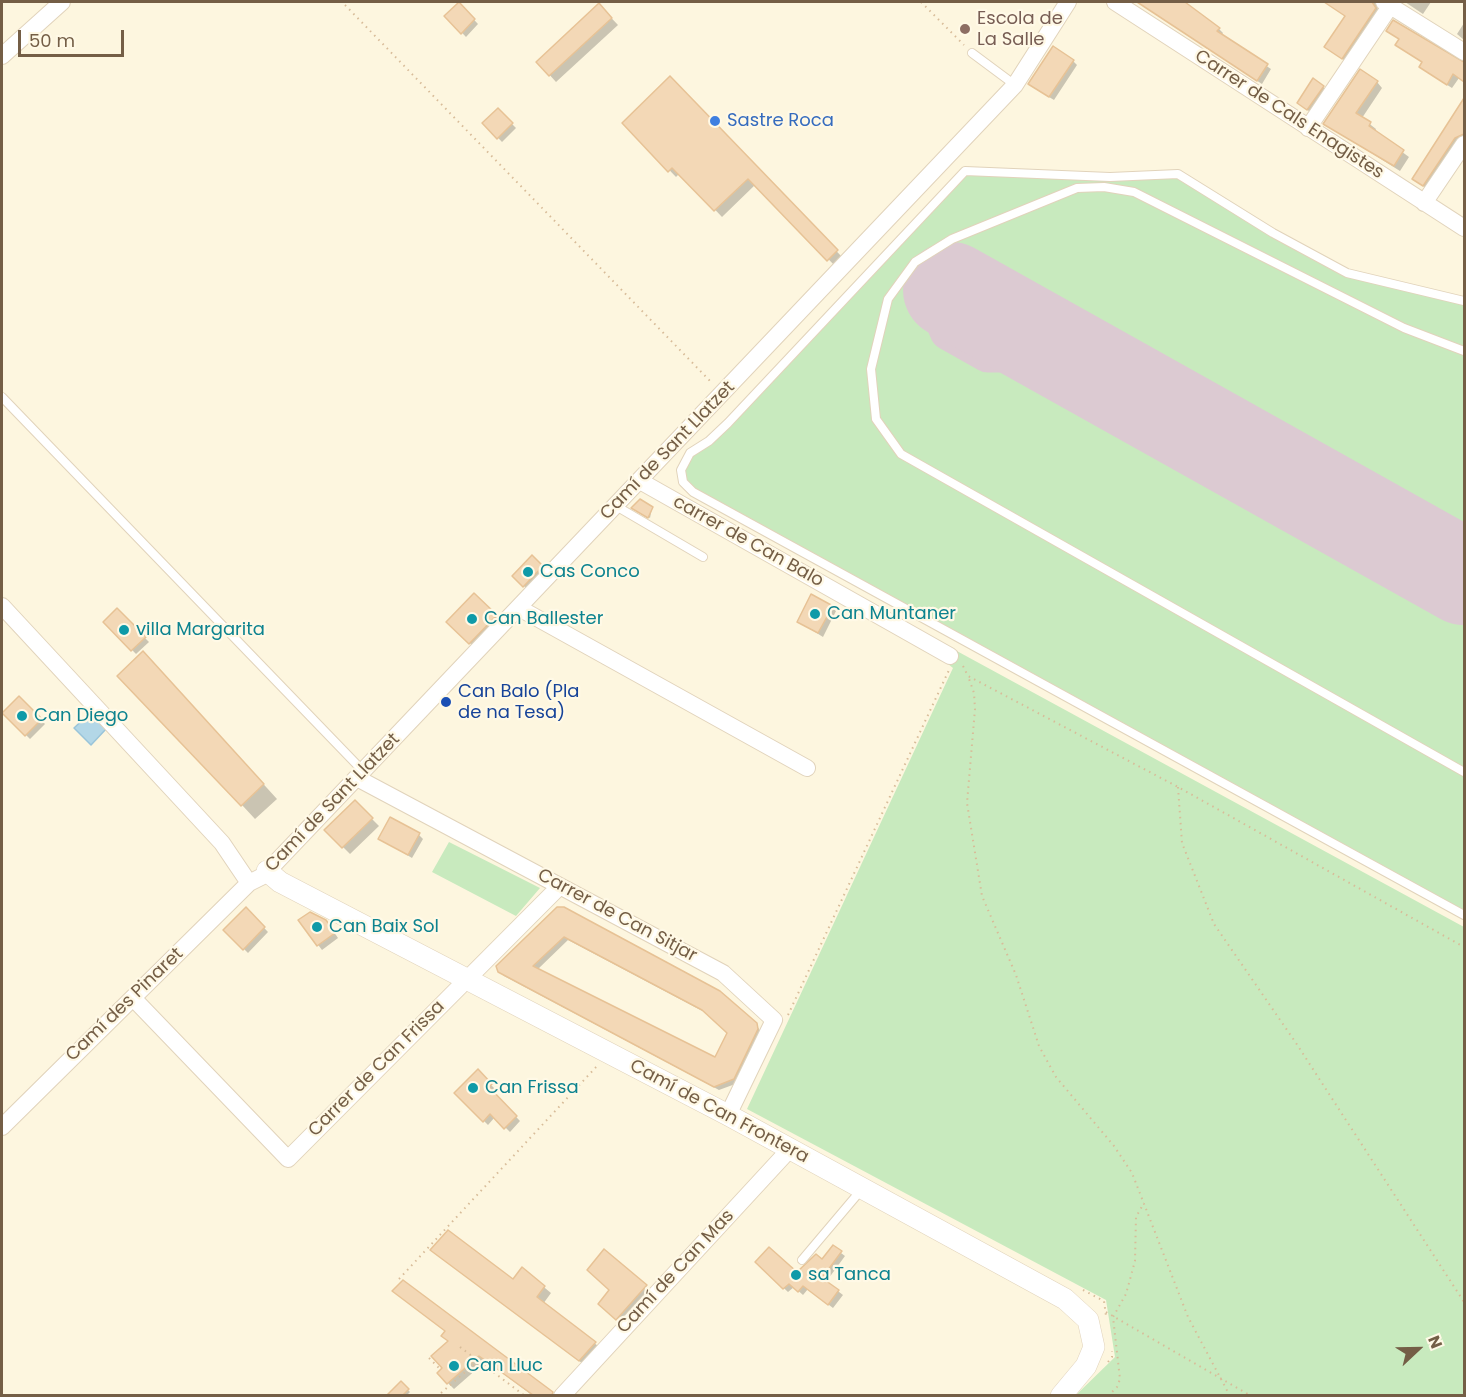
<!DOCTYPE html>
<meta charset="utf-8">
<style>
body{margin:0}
#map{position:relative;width:1466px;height:1397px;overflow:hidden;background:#fdf6df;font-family:Poppins,sans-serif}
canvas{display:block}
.frame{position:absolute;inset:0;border:3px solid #745e46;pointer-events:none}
.north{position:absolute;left:1388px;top:1319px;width:60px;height:60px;-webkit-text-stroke:4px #fff9e6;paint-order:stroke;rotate:68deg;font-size:16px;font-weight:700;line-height:24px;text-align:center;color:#745e46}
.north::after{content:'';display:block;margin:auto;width:21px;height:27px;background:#745e46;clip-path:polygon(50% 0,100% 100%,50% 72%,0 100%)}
.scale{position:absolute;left:18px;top:30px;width:106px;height:27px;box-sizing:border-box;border:3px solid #745e46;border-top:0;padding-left:8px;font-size:18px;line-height:21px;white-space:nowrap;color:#745e46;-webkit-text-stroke:4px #fff9e6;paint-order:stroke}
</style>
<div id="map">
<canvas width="1466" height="1397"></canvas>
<div class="frame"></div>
<div class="north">N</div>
<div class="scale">50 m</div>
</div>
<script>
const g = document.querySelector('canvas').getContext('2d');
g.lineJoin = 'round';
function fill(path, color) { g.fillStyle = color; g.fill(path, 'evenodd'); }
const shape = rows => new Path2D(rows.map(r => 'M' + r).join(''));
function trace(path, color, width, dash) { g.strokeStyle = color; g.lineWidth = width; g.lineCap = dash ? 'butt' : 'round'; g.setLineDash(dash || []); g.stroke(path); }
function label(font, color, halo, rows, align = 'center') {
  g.font = font + ' Poppins,sans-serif'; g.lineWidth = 4.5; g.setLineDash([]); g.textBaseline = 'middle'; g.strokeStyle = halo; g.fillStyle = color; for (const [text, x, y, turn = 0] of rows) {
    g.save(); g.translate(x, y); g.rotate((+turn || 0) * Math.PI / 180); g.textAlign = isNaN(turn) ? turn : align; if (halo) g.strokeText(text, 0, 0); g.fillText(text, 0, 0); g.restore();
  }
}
fill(shape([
 [965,171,1178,174,1347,273,1464,302,1464,549,958,268,924,329,987,364,1034,362,1464,604,1464,914,693,492,681,470,702,445],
 [955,650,1464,927,1464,1395,1076,1395,1115,1357,1106,1300,747,1109,953,668,948,664],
 [449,842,540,888,516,916,432,872]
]), '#c8eabe');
const water = shape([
 [91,712,107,728,91,745,74,728,91,712]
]);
fill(water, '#b3d7e7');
trace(water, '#99c4d9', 1.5);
fill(shape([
 [1146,2,1182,2,1219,29,1223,33,1221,36,1271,69,1262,84,1148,9,1144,5],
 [1324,2,1380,2,1377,6,1379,13,1347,62,1330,51,1346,16],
 [1405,2,1431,2,1423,14],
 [459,4,478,24,466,37,446,16],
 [599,5,618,25,556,82,538,62],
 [1394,22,1464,64,1464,82,1459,78,1452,88,1425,71,1423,63,1402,49],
 [1464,23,1464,40,1457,34],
 [1073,61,1077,65,1054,100,1034,88],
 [670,78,843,258,835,266,756,184,722,217,680,173,676,177,624,123],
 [1377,82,1382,88,1362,118,1376,129,1375,132,1409,157,1400,171,1325,124],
 [1323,87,1327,91,1312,113,1303,107],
 [1464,101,1464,140,1428,190,1414,179],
 [498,110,516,128,502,142,484,123],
 [652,508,650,518,635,509],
 [532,557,546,571,528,590,514,576],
 [474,595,500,620,474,647,448,622],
 [832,607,836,611,823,637,799,622],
 [117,610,149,642,136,654,105,622],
 [157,667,277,799,255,819,242,805],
 [19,698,45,724,30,739,4,713],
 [355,802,379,826,350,854,326,830],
 [419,835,423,839,412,858,380,839],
 [246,909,268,932,248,953,225,930],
 [557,909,756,1024,762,1034,738,1083,719,1090,504,976,500,971],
 [568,940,708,1014,729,1033,716,1059,537,970],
 [300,921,330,926,338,938,322,950],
 [478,1072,495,1089,492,1092,520,1121,510,1132,495,1117,488,1125,456,1093],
 [833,1247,845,1256,826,1282,843,1295,833,1308,808,1289,803,1295,794,1287,788,1292,757,1262,797,1274,822,1262],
 [439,1256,513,1282,522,1269,551,1293,543,1304,602,1349,586,1366],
 [646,1286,653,1293,624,1325,607,1310,611,1290],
 [443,1336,550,1392,554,1396,533,1396,486,1361,454,1389,448,1383,444,1369,449,1342],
 [401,1383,410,1392,406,1396,397,1396,393,1391]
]), '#0003');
trace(shape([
 [970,287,988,292,1000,303,1017,327,1064,356,1047,353,988,353,949,331,944,319,945,305,953,293,970,287]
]), '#dccad2', 39);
trace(shape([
 [951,290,1464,577]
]), '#dccad2', 96);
const building = shape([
 [459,2,475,19,461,34,444,16,459,2],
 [1137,2,1185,2,1220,28,1217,31,1268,64,1257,81,1137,2],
 [1324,2,1372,2,1376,8,1342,59,1324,47,1345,16,1324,2],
 [599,3,612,18,549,76,536,62,599,3],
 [1393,20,1464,62,1464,82,1453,74,1447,85,1419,67,1422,62,1395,45,1399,39,1386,31,1393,20],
 [1053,46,1074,60,1049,97,1028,84,1053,46],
 [1360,69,1378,81,1356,113,1371,122,1369,126,1404,150,1394,166,1323,124,1360,69],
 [670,76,838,250,827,261,748,179,714,211,672,168,668,172,622,123,670,76],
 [1313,78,1324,86,1307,110,1297,103,1313,78],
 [1464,98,1464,134,1455,138,1423,186,1412,179,1464,98],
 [498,108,513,123,497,139,482,123,498,108],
 [640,499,653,507,648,518,631,508,640,499],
 [532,555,543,566,523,587,512,576,532,555],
 [474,593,497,615,469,644,446,622,474,593],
 [811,594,833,606,818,633,797,622,811,594],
 [117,608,146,637,131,651,103,622,117,608],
 [143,651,264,784,241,806,117,676,143,651],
 [19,696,42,719,25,736,2,713,19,696],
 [355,800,373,818,342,848,324,830,355,800],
 [390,817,420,833,408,855,378,839,390,817],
 [246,907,265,927,243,950,223,930,246,907],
 [557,907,564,907,720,991,757,1023,758,1029,734,1079,714,1087,498,972,496,966,557,907],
 [564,937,702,1010,727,1033,715,1057,533,966,564,937],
 [310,912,326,920,335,933,317,946,298,920,310,912],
 [478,1069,492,1084,489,1087,517,1116,504,1129,490,1114,483,1122,454,1093,478,1069],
 [448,1230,513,1279,522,1267,545,1286,537,1297,596,1342,579,1361,430,1250,448,1230],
 [833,1245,842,1251,822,1278,839,1290,828,1305,803,1286,798,1292,789,1284,783,1289,755,1262,769,1247,797,1272,816,1254,822,1259,833,1245],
 [604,1249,647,1285,616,1320,598,1304,609,1290,587,1270,604,1249],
 [403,1280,553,1392,552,1395,533,1395,479,1356,447,1384,437,1373,442,1368,431,1356,448,1341,441,1336,445,1331,392,1291,403,1280],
 [401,1381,409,1389,403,1395,387,1395,401,1381]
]);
fill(building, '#f3d8b6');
trace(building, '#e7c295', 1.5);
const service = shape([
 [972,53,1015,85],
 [1464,301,1347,273,1273,233,1178,174,1110,177,965,171,728,423,709,441,690,453,681,470,683,482,693,492,1464,915],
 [1464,351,1404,328,1134,192,1104,187,1077,188,952,239,915,262,888,299,871,369,876,419,901,454,1464,772],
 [2,397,363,771],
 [616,506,703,557],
 [802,1260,862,1189]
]);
const minor = shape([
 [1115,2,1464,228],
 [1384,2,1464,52],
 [2,56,62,2],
 [1308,128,1393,2],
 [1424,203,1464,144],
 [640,481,950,656],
 [2,606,222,843,249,883],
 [519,608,807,768],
 [357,778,723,973,774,1020,728,1115],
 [133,998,288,1159,560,886],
 [2,1127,249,883,263,876,1015,85,1068,2],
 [562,1396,790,1149]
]);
const tertiary = shape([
 [267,871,280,882,728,1115,1065,1299,1088,1320,1094,1347,1086,1366,1061,1396]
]);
trace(service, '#e1d3bb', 10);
trace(minor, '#e1d3bb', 18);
trace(tertiary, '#e1d3bb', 22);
trace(shape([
 [921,2,964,45],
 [345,5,712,383],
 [963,666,968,676],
 [1178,787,1182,843,1214,924,1296,1043,1464,1302],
 [788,1015,949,670],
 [399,1279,597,1066],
 [1083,1290,1104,1301,1106,1316],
 [1106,1312,1251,1396],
 [460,1347,525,1396],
 [429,1358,441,1370],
 [1108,1362,1112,1357,1112,1351],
 [441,1393,478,1361],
 [1108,1396,1117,1387,1120,1379,1113,1317,1126,1294,1135,1261,1136,1217,1144,1203],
 [1230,1396,1188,1317,1132,1173,1114,1146,1056,1077,1039,1046,1016,975,982,896,967,803,975,709,974,693,968,676,1178,787,1464,947]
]), '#d8bc99', 2, [1.5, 4.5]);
trace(service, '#fff', 8);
trace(minor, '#fff', 16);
trace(tertiary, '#fff', 21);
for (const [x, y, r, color] of [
 [965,29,6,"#8d6e63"],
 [715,121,6,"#3f7fe0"],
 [528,572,6,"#0f9aa8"],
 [815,614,6,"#0f9aa8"],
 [472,619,6,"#0f9aa8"],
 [124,630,6,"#0f9aa8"],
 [446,702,6,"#1a4fb4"],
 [22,716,6,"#0f9aa8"],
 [317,927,6,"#0f9aa8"],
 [473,1088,6,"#0f9aa8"],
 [796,1275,6,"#0f9aa8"],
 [454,1366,6,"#0f9aa8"]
]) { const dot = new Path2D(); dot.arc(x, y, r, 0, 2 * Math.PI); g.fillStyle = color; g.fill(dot); trace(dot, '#fff9e6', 2); }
label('18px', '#785e54', '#fff9e6', [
 ["Escola de",977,19],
 ["La Salle",977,40]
], 'left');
label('18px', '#745e46', '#fff9e6', [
 ["Carrer de Cals Enagistes",1289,115,33],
 ["Camí de Sant Llatzet",668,451,-46],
 ["carrer de Can Balo",748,542,29],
 ["Camí de Sant Llatzet",333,803,-46],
 ["Carrer de Can Sitjar",617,916,28],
 ["Camí des Pinaret",125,1005,-44],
 ["Carrer de Can Frissa",377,1069,-45],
 ["Camí de Can Frontera",719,1112,28],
 ["Camí de Can Mas",676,1272,-47]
]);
label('18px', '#366cbe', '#fff9e6', [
 ["Sastre Roca",727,121]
], 'left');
label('18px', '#0d838f', '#fff9e6', [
 ["Cas Conco",540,572],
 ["Can Muntaner",827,614],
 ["Can Ballester",484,619],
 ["villa Margarita",136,630],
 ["Can Diego",34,716],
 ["Can Baix Sol",329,927],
 ["Can Frissa",485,1088],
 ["sa Tanca",808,1275],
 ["Can Lluc",466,1366]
], 'left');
label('18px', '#164399', '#fff9e6', [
 ["Can Balo (Pla",458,692],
 ["de na Tesa)",458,713]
], 'left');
</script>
